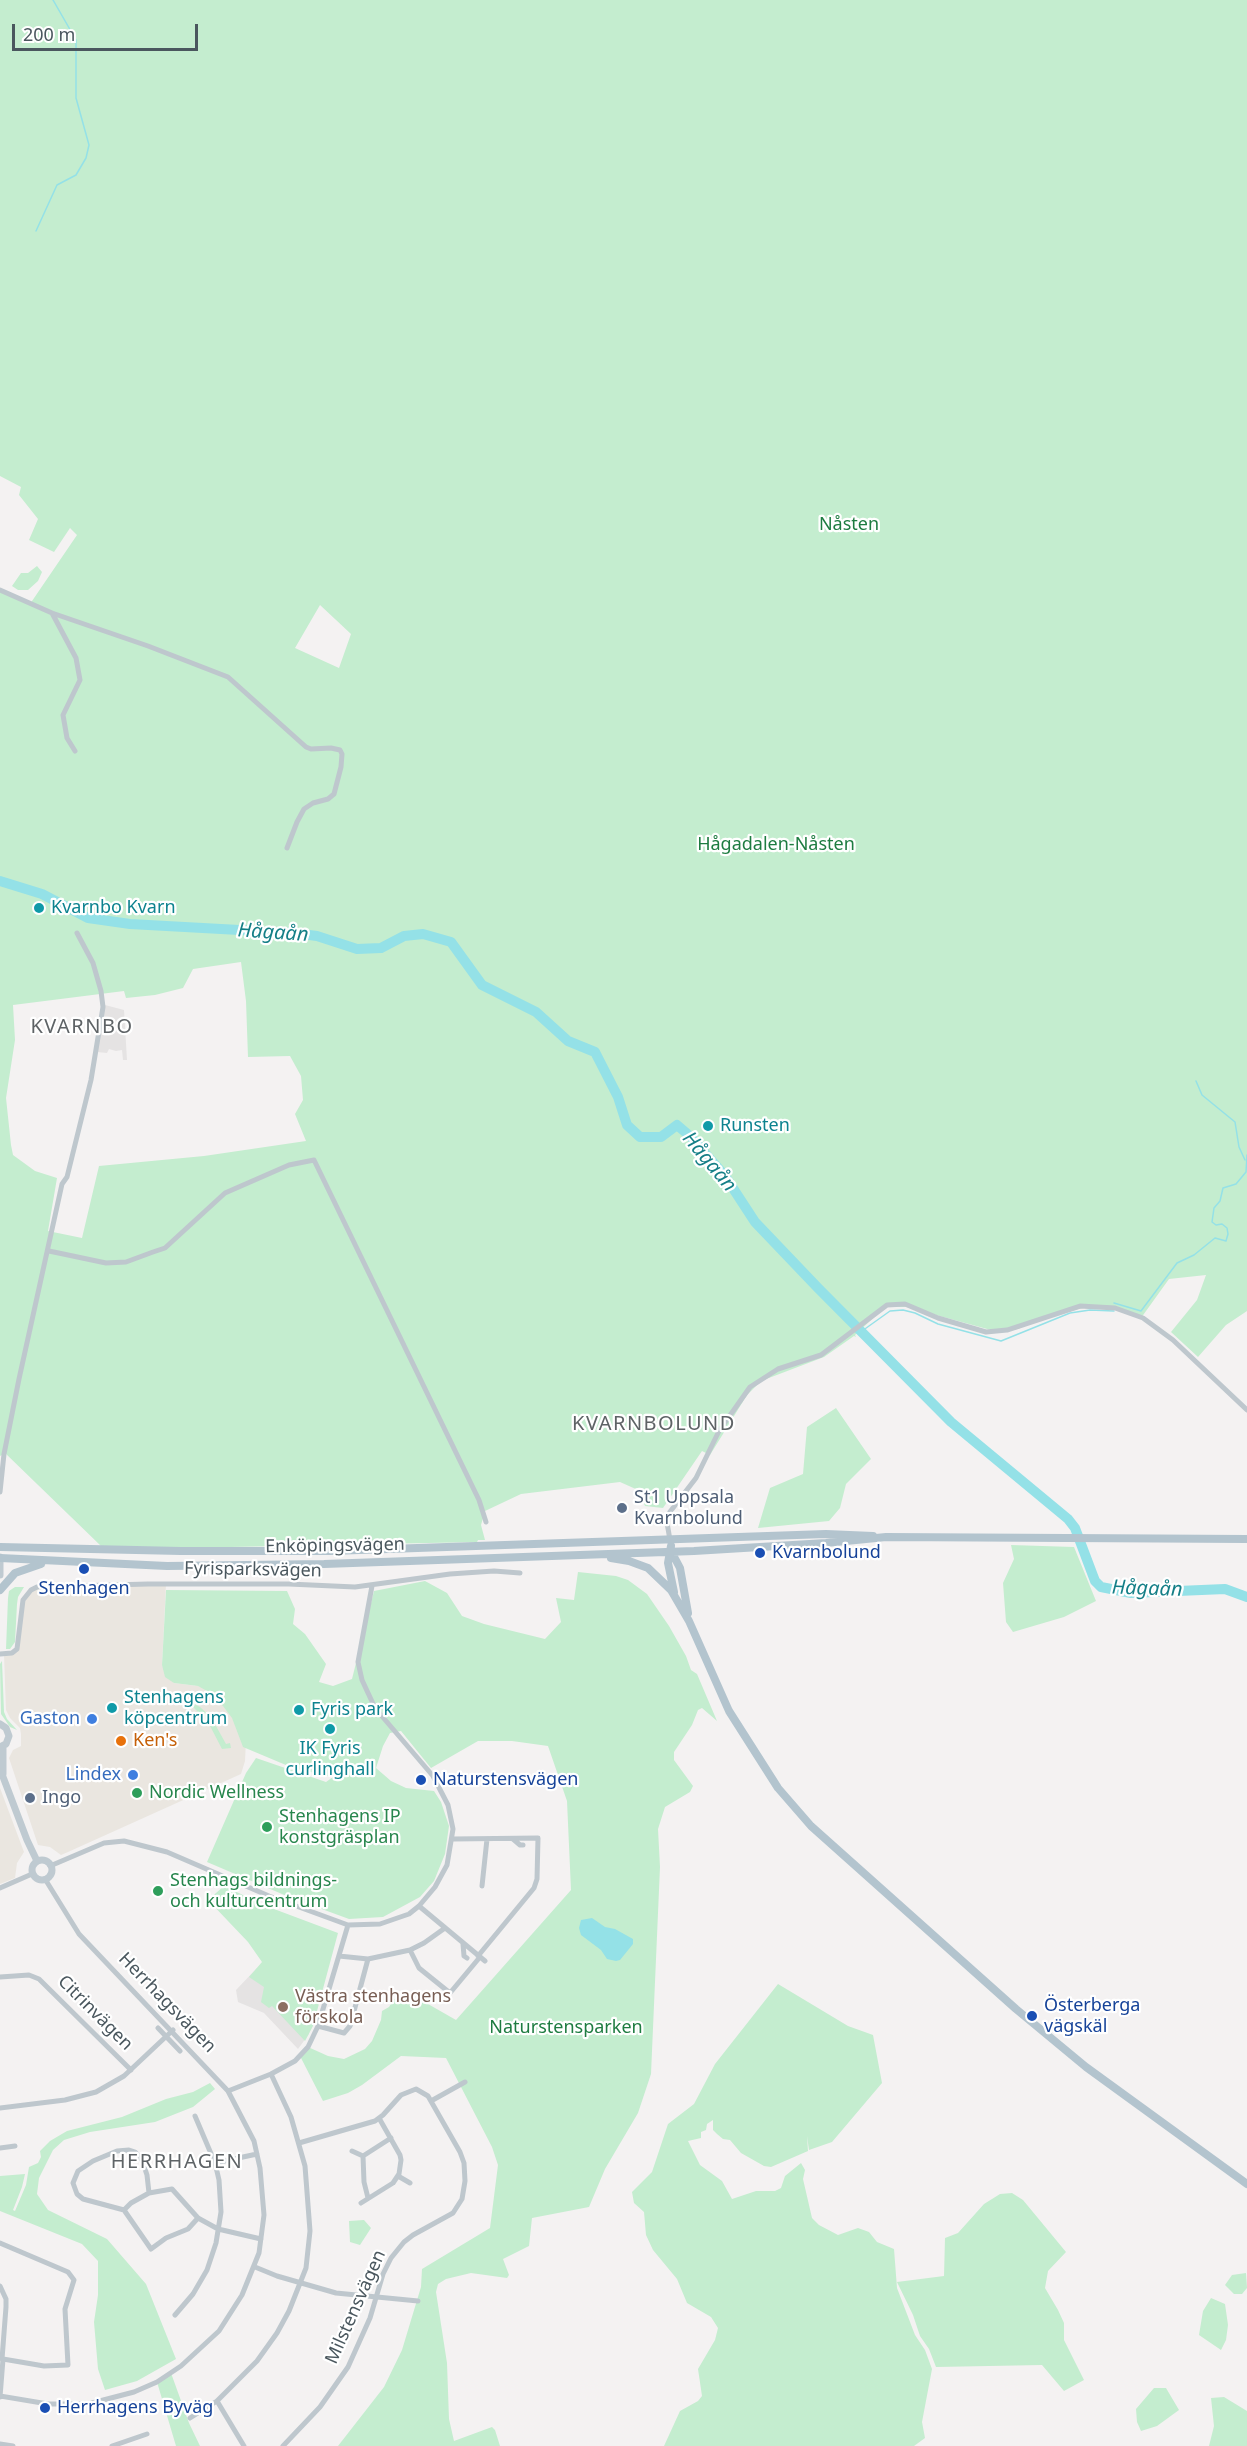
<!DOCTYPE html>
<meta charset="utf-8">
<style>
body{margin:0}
#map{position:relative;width:1247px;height:2446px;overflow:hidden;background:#f4f2f2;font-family:"Noto Sans",sans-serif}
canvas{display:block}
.scale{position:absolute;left:12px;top:24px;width:186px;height:27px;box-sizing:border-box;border:3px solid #4a575e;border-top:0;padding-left:8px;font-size:18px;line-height:21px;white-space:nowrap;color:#4a575e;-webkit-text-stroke:4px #fff;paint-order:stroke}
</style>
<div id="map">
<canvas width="1247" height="2446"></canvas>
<div class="scale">200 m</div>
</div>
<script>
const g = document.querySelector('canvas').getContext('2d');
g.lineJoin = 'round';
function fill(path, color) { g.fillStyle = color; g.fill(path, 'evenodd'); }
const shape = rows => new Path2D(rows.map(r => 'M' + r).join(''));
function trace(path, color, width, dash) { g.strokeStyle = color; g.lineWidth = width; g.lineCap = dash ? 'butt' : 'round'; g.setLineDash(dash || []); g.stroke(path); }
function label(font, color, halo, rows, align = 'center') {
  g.font = font + ' "Noto Sans",sans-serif'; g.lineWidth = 4.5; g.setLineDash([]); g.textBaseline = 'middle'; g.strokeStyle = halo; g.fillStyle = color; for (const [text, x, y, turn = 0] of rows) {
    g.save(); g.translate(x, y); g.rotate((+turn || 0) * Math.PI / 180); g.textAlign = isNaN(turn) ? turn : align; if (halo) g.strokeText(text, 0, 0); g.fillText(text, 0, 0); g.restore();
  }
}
fill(shape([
 [166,1584,162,1665,174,1683,221,1689,248,1700,245,1761,241,1774,68,1852,61,1855,50,1847,38,1845,9,1758,13,1750,21,1746,21,1734,20,1728,10,1718,6,1710,4,1655,17,1649,23,1600,37,1587],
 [0,1788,24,1852,17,1863,15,1878,0,1884]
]), '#eae6e0');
fill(shape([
 [105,1005,124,1010,127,1060,123,1060,122,1050,116,1051,109,1049,107,1053,97,1052],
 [257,1968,311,1992,309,2034,298,2049,264,2013,238,2002,236,1990]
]), '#e5e3e3');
fill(shape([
 [0,0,1247,0,1247,1311,1226,1325,1198,1357,1171,1332,1197,1300,1206,1275,1169,1279,1141,1318,1119,1309,1086,1307,1042,1319,1018,1329,998,1332,907,1307,885,1307,855,1335,856,1337,854,1336,824,1357,761,1381,747,1395,710,1455,702,1451,663,1508,645,1506,638,1490,620,1482,521,1494,485,1511,481,1525,485,1540,478,1540,477,1542,182,1548,101,1546,5,1453,0,1456,0,590,30,604,77,535,70,528,54,552,29,540,38,519,19,495,21,487,0,476],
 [320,605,351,634,339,668,295,648],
 [241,962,246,1001,248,1057,290,1056,301,1076,303,1100,295,1114,306,1141,204,1156,99,1166,82,1238,48,1231,57,1178,35,1171,13,1155,11,1145,6,1098,15,1040,13,1005,124,991,126,998,155,995,183,988,193,969],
 [37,566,42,572,38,581,28,590,18,590,12,586,21,573,28,573],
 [836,1408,871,1459,846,1484,840,1508,829,1521,758,1528,770,1488,803,1474,807,1427],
 [1011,1545,1074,1547,1096,1601,1064,1617,1013,1632,1006,1622,1003,1583,1014,1559],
 [578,1572,616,1576,628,1580,647,1594,669,1626,686,1656,691,1670,697,1674,717,1721,702,1708,698,1710,692,1725,674,1752,674,1760,693,1786,690,1792,665,1807,658,1829,660,1867,651,2074,638,2113,605,2169,589,2207,532,2218,529,2246,503,2259,509,2275,507,2278,471,2273,446,2279,438,2284,436,2292,447,2363,449,2419,454,2441,492,2427,495,2430,500,2446,338,2446,384,2387,402,2350,421,2287,422,2269,490,2228,498,2165,492,2147,446,2058,401,2056,362,2085,348,2093,323,2101,300,2056,308,2047,328,2056,344,2059,365,2049,372,2041,381,2020,382,2011,389,2007,394,1999,421,2000,456,2020,571,1890,567,1801,548,1746,512,1741,478,1741,431,1768,401,1731,390,1733,383,1746,376,1768,391,1781,406,1788,434,1791,441,1802,449,1826,445,1854,434,1881,420,1897,383,1917,349,1919,289,1897,207,1862,246,1773,256,1758,326,1782,333,1777,293,1768,243,1747,232,1718,223,1706,207,1691,198,1686,174,1683,165,1677,162,1665,166,1590,287,1591,295,1609,293,1624,305,1634,326,1664,319,1682,333,1686,352,1679,374,1591,425,1581,447,1593,462,1616,484,1624,545,1639,561,1622,556,1598,574,1600],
 [15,1587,24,1587,18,1597,17,1604,15,1642,10,1649,6,1649,8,1598,9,1591],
 [2,1661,4,1712,7,1719,17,1730,10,1727,1,1714,0,1664],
 [186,1700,200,1707,211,1717,226,1744,230,1743,231,1748,222,1749,208,1722],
 [224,1886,266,1906,338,1933,313,2026,305,2041,272,2006,269,2008,261,2002,264,1987,249,1977,262,1962,248,1942,208,1900],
 [778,1984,848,2026,873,2035,882,2083,832,2142,809,2150,807,2136,808,2151,771,2167,764,2166,741,2153,730,2140,723,2139,717,2134,713,2130,713,2120,707,2124,706,2130,701,2132,701,2138,688,2141,700,2165,722,2181,732,2199,756,2191,775,2191,781,2188,785,2176,801,2163,805,2170,803,2179,812,2218,819,2225,838,2235,858,2228,869,2232,877,2242,894,2249,897,2288,915,2335,925,2350,932,2369,922,2422,925,2438,914,2446,664,2446,680,2411,698,2401,702,2396,698,2369,715,2340,718,2328,711,2317,687,2303,677,2279,653,2250,646,2235,644,2212,634,2203,632,2192,652,2172,668,2124,694,2104,715,2064],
 [210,2083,215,2089,193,2107,155,2122,90,2132,64,2140,53,2150,39,2178,37,2194,48,2210,107,2239,146,2284,176,2359,137,2381,105,2390,98,2369,94,2322,98,2295,98,2261,82,2244,0,2211,0,2176,25,2174,22,2187,13,2210,15,2211,26,2185,29,2167,38,2163,41,2157,40,2151,50,2141,67,2131,122,2117,166,2099,193,2092],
 [1012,2193,1023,2200,1066,2252,1048,2271,1045,2288,1058,2310,1064,2323,1064,2340,1084,2380,1064,2391,1042,2365,936,2367,929,2349,920,2336,913,2315,897,2282,944,2276,945,2238,958,2233,984,2204,1000,2194],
 [364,2220,371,2228,360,2245,350,2242,349,2221],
 [1246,2273,1247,2288,1242,2294,1234,2294,1225,2285,1232,2275],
 [1211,2298,1225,2304,1228,2325,1226,2340,1221,2350,1199,2335,1203,2311],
 [171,2373,189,2423,200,2446,176,2446,157,2382],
 [1154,2388,1166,2388,1179,2410,1157,2426,1141,2431,1137,2422,1136,2409],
 [1224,2397,1247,2411,1247,2446,1209,2446,1214,2426,1211,2398]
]), '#c4edcf');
fill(shape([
 [592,1918,605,1927,615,1929,633,1939,633,1944,620,1960,616,1961,607,1959,601,1950,581,1935,579,1928,581,1920]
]), '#94e1e7');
trace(shape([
 [36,231,57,185,76,175,86,158,89,145,76,98,76,40,53,0],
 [1196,1081,1202,1095,1235,1122,1239,1147,1245,1160],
 [1114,1303,1141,1311,1177,1263,1194,1255,1215,1238,1226,1241,1228,1234,1227,1228,1222,1224,1216,1225,1212,1222,1214,1208,1220,1201,1223,1188,1236,1184,1246,1172,1247,1155],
 [862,1331,890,1311,903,1310,915,1313,938,1324,1001,1341,1070,1313,1090,1310,1114,1311]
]), '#94e1e7', 1.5);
trace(shape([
 [0,881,42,894,88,918,130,924,294,933,317,936,357,949,381,948,404,936,423,934,451,942,482,985,536,1012,568,1041,595,1052,618,1097,627,1125,640,1137,661,1137,677,1125,691,1137,725,1176,755,1222,818,1288,951,1422,1068,1519,1075,1528,1095,1581,1101,1587,1131,1593,1225,1589,1247,1597]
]), '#94e1e7', 10);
trace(shape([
 [0,590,52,613,148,646,228,677,306,747,311,749,331,748,340,750,342,754,341,767,334,794,328,799,313,803,304,809,297,822,287,848],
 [52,613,76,658,80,680,63,715,67,738,75,751],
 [49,1251,106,1263,126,1262,153,1252,165,1248,225,1193,289,1165,314,1160,479,1500,486,1522],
 [0,1492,4,1454,19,1379,62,1184,67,1177,91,1080,103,1007,101,991,93,963,77,933],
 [670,1540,666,1517,696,1478,719,1431,750,1387,778,1369,821,1355,887,1305,905,1304,938,1318,986,1332,1007,1330,1080,1306,1115,1308,1143,1318,1173,1340,1247,1410],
 [0,1654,12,1653,17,1649,23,1600,31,1590,37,1587,148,1584,289,1584,355,1587,450,1574,494,1571,520,1573],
 [453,1839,538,1838,537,1879,534,1888,478,1956],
 [513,1839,520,1845,523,1845],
 [50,1866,104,1843,124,1841,167,1852,269,1896,348,1925,380,1924,409,1914,419,1906,435,1887,447,1865,453,1829,448,1805,433,1776,375,1708,362,1680,358,1662,372,1586],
 [482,1886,487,1839],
 [0,1888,32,1874],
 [419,1906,485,1961],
 [463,1944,464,1956,467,1958],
 [410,1950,419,1968,450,1993,480,1957],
 [339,1956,368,1959,410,1950,424,1943,445,1928],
 [0,1977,29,1975,39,1979,131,2070],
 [318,2026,344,2033,350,2026,368,1959],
 [158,2028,180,2051],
 [228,2091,271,2074,295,2061,308,2047,318,2026,348,1925],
 [431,2101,465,2082],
 [0,2108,65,2100,96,2092,124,2076,173,2030],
 [0,2148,15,2146],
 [352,2151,363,2156],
 [215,2163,257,2154],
 [398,2176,410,2183],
 [149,2193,147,2175,142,2160,135,2152,129,2150,117,2151,93,2161,78,2171,73,2183,77,2194,83,2199,124,2210,131,2203,149,2193,172,2189,198,2218,218,2229,261,2239],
 [368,2198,364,2182,363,2156,391,2138],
 [361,2203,393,2183,399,2174,401,2160,400,2155,379,2118],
 [124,2210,151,2249,166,2238,188,2229,198,2218],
 [0,2243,68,2272,74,2280,65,2309,68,2365,44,2366,3,2359,0,2397],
 [255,2267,277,2276,336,2293,418,2301],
 [0,2286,6,2299,6,2307,2,2359],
 [175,2315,193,2294,207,2270,216,2243,221,2212,219,2180,215,2163,195,2116],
 [0,2396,48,2404,88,2404,134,2392,157,2382,181,2366,219,2331,242,2295,259,2253,264,2215,260,2168,254,2141,228,2091,79,1934,45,1879],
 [217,2401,244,2446],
 [190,2418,217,2401,257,2361,277,2333,289,2311,306,2268,310,2231,305,2166,291,2117,271,2074],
 [0,2444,13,2446],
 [112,2446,147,2434],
 [283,2446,320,2407,348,2367,370,2318,383,2274,391,2258,404,2242,413,2235,453,2213,462,2199,465,2181,464,2163,460,2152,428,2096,416,2089,401,2095,383,2115,375,2121,299,2143]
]), '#bec7cd', 5);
trace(shape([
 [0,1557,0,1575],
 [0,1724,6,1728,9,1736,6,1744,0,1747],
 [3,1746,3,1774],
 [0,1769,27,1840,37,1861],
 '32 1870a10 10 0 1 1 20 0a10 10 0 1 1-20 0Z'
]), '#bfcad1', 7);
trace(shape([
 [671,1546,668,1563,674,1592],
 [0,1547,181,1551,330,1551,826,1534,873,1536],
 [671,1551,680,1568,688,1613],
 [0,1558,167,1566,324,1564,694,1551,826,1543,886,1537,1247,1539],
 [611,1558,629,1561,648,1568,671,1590,689,1621,729,1711,778,1788,811,1826,1016,2009,1086,2067,1247,2184],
 [0,1590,15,1573,41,1564]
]), '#b3c4ce', 8);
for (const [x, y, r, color] of [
 [39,908,6,"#0f9aa8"],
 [708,1126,6,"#0f9aa8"],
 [622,1508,6,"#5c6f8a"],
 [760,1553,6,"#1a4fb4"],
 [84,1569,6,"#1a4fb4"],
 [112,1708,6,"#0f9aa8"],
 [299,1710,6,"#0f9aa8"],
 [92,1719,6,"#3f7fe0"],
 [330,1729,6,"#0f9aa8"],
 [121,1741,6,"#e8710a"],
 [133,1775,6,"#3f7fe0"],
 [421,1780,6,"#1a4fb4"],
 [137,1793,6,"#2e9e5b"],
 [30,1798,6,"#5c6f8a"],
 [267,1827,6,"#2e9e5b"],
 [158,1891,6,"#2e9e5b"],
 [283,2007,6,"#8d6e63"],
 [1032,2016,6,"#1a4fb4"],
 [45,2408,6,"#1a4fb4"]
]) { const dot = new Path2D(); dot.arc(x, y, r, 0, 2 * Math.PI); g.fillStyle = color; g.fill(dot); trace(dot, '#fff', 2); }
label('18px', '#1e7c41', '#fff', [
 ["Nåsten",849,525],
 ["Hågadalen-Nåsten",776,845],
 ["Naturstensparken",566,2028]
]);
label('18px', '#0d838f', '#fff', [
 ["Kvarnbo Kvarn",51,908],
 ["Runsten",720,1126],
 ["Stenhagens",124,1698],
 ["köpcentrum",124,1719],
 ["Fyris park",311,1710],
 ["IK Fyris",330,1749,"center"],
 ["curlinghall",330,1770,"center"]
], 'left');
label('18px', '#4e5e75', '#fff', [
 ["St1 Uppsala",634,1498],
 ["Kvarnbolund",634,1519],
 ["Ingo",42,1798]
], 'left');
label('18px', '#4a575e', '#fff', [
 ["Enköpingsvägen",335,1546,-1],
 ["Fyrisparksvägen",253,1570,1],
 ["Herrhagsvägen",167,2003,46],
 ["Citrinvägen",95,2013,45],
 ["Milstensvägen",356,2307,-66]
]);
label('18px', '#164399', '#fff', [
 ["Kvarnbolund",772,1553],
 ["Stenhagen",84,1589,"center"],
 ["Naturstensvägen",433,1780],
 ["Österberga",1044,2006],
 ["vägskäl",1044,2027],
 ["Herrhagens Byväg",57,2408]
], 'left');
label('18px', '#366cbe', '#fff', [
 ["Gaston",80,1719],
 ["Lindex",121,1775]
], 'right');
label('18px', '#c56008', '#fff', [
 ["Ken's",133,1741]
], 'left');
label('18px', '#27864d', '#fff', [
 ["Nordic Wellness",149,1793],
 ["Stenhagens IP",279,1817],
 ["konstgräsplan",279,1838],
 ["Stenhags bildnings-",170,1881],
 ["och kulturcentrum",170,1902]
], 'left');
label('18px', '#785e54', '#fff', [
 ["Västra stenhagens",295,1997],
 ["förskola",295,2018]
], 'left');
label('italic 20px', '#157f87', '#fff', [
 ["Hågaån",273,933,4],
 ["Hågaån",709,1162,50],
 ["Hågaån",1147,1589,2]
]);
g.letterSpacing = '1.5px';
label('20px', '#5e6366', '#fff', [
 ["KVARNBO",82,1027],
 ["KVARNBOLUND",654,1424],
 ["HERRHAGEN",177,2162]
]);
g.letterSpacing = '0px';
</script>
